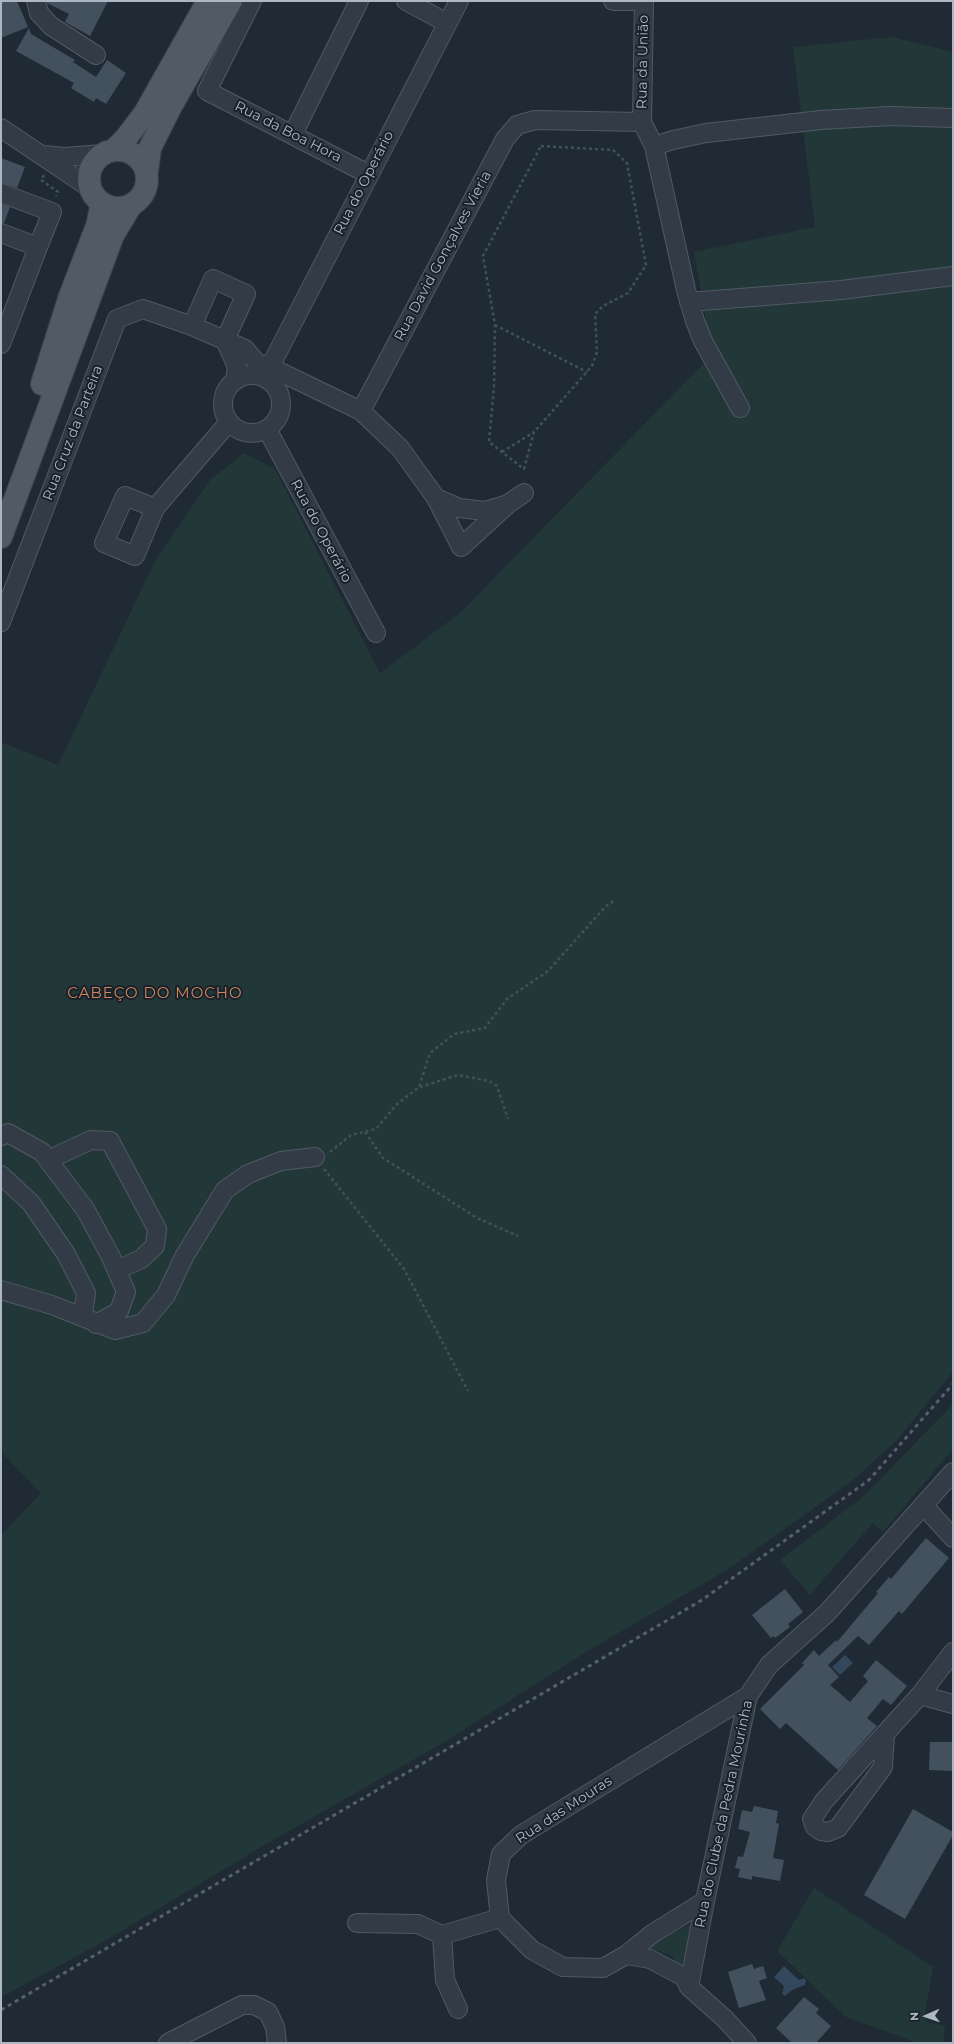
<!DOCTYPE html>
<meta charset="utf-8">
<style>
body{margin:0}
#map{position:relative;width:954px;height:2044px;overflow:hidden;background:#202a35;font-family:Montserrat,sans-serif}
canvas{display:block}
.frame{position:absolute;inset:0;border:2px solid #adb7c3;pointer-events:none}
.north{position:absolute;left:906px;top:1996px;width:40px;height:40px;-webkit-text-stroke:3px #19212a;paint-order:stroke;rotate:268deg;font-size:11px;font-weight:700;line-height:16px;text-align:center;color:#adb7c3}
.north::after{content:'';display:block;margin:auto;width:14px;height:18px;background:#adb7c3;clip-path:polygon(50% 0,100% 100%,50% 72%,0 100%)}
</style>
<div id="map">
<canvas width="954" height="2044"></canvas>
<div class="frame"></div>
<div class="north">N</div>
</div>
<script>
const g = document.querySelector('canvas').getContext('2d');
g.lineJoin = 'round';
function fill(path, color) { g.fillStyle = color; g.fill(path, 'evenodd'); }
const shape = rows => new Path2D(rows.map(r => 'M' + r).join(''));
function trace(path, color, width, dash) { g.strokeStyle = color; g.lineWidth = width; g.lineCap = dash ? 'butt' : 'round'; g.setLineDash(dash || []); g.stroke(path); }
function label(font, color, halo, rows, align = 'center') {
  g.font = font + ' Montserrat,sans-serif'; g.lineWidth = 4; g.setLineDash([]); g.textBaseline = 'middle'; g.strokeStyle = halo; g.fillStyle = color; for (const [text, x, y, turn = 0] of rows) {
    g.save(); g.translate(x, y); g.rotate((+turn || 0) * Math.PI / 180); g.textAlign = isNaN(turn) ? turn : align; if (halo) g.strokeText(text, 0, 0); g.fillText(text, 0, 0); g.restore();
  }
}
fill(shape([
 [892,37,953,52,953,1372,896,1441,852,1481,727,1570,591,1649,446,1741,263,1846,105,1941,1,1997,1,1535,41,1493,1,1452,1,742,58,765,155,561,210,480,244,453,275,469,380,673,461,612,712,355,694,252,815,227,793,47],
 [953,1404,953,1449,883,1532,873,1523,813,1591,811,1596,780,1560,865,1495],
 [814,1888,933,1967,925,2013,927,2022,945,2026,943,2043,918,2043,846,2017,777,1951],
 [688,1924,691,1925,691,1932,683,1966,673,1962,674,1957,654,1949,652,1953,649,1950,649,1948]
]), '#223737');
fill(shape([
 [845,1655,853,1663,840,1675,832,1667],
 [784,1966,799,1980,804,1978,806,1981,805,1985,792,1990,785,1996,782,1994,784,1986,774,1977]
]), '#33475d');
fill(shape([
 [1,1,17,1,28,27,1,38],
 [47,1,108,1,90,36,65,22,69,14,47,3],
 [29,28,31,34,75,60,73,62,96,77,107,60,126,73,106,104,96,98,94,102,71,88,74,83,16,51],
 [1,158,25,167,17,188,1,183],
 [1,204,10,207,4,223,1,223],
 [926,1538,949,1558,902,1614,899,1611,869,1645,858,1636,828,1665,839,1677,830,1685,850,1702,868,1681,863,1676,876,1660,907,1686,891,1705,883,1699,867,1718,877,1726,838,1770,786,1723,780,1729,760,1709,804,1665,802,1663,814,1650,819,1656,836,1640,837,1642,878,1593,876,1592,889,1577,891,1579],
 [785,1589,803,1612,788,1624,790,1627,775,1638,773,1636,771,1638,752,1615],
 [930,1742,953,1742,953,1771,929,1770],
 [754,1806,778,1811,776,1823,779,1824,773,1858,784,1860,780,1881,752,1876,752,1880,738,1877,740,1869,735,1868,738,1856,743,1857,750,1832,738,1829,742,1810,752,1812],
 [913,1809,953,1832,953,1835,905,1919,864,1895],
 [752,1964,754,1969,763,1966,767,1978,759,1981,766,2000,739,2008,728,1972],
 [804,1997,819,2009,816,2013,831,2026,816,2043,792,2043,776,2028]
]), '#43505d');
const minor = shape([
 [36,1,39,13,51,26,96,55],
 [252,1,207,91,368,174],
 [406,1,447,23],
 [613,1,639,1],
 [642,122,654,146,686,290,695,321,703,341,740,408],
 [642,122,644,1],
 [1,128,90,188],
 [293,134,359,1],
 [654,146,673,140,706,133,821,120,890,116,953,118],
 [43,155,65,157,102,154],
 [1,193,52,212,38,247],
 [1,233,38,247,1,344],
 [689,302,841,290,953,276],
 [192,326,213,279,246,294,225,340],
 [225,340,237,367,235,380],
 [257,363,270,367,361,411,505,139,517,125,535,120,642,122],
 '223 404a29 29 0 1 1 58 0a29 29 0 1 1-58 0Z',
 [268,378,270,367,459,1],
 [361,411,400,448,436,498],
 [267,429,376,633],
 [508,504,461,547,436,498,459,508,485,511,508,504,524,493],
 [155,508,125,496,104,543,135,556,155,508,229,422],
 [1,622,117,319,143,309,192,326,245,349,257,363,260,375],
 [1,1136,8,1133,42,1152,85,1209,111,1257,126,1292,119,1311,96,1324],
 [48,1160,91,1140,110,1141,157,1229,155,1246,141,1259,117,1270],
 [1,1175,31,1203,66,1254,86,1293,83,1316],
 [1,1290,52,1305,115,1330,143,1323,166,1295,185,1255,225,1190,248,1174,281,1161,315,1157],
 [924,1506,953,1538],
 [920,1695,953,1704],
 [885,1734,883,1767,838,1828,828,1832,821,1831,815,1827,812,1819,824,1801,920,1695,953,1652],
 [357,1923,418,1924,442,1935,500,1918],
 [442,1935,445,1980,458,2009],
 [626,1955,652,1934,705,1901],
 [689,1987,684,1977,650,1959,626,1955,603,1968,563,1967,532,1950,500,1918,496,1880,501,1854,521,1835,748,1696],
 [168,2043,242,2005,254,2005,268,2012,275,2027,277,2043],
 [747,2043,725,2019,689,1987,705,1901,748,1696,769,1665,827,1613,953,1472]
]);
const major = shape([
 [115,149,126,138,145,113,208,1],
 '89 179a29 29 0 1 1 58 0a29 29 0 1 1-58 0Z',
 [147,171,150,148,171,106,231,1],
 [42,384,70,296,97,226,102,203],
 [1,537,113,235,131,205]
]);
trace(minor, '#505a64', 20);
trace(major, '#3c454f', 24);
trace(shape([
 [541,146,613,150,627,163,646,265,628,293,603,306,595,314,597,352,592,366,534,432,524,469,489,442,494,387,495,325,483,256,541,146],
 [44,175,41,180,58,192,56,196],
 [495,325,587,372],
 [502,452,534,432],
 [420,1087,458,1075,489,1081,497,1086,508,1119],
 [365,1132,383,1158,477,1218,518,1236],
 [330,1152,351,1135,376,1129,396,1105,419,1087,430,1053,454,1034,485,1028,507,999,548,971,606,906,614,901],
 [324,1169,404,1269,468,1391]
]), '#3f5254', 2.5, [3, 3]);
trace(minor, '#333c46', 18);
trace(major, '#515b66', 22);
trace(shape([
 [1,2010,702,1600,869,1480,953,1384]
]), '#55606d', 3, [4, 4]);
label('14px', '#adb7c3', '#19212a', [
 ["Rua da União",643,62,-89],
 ["Rua da Boa Hora",288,132,27],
 ["Rua do Operário",364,183,-63],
 ["Rua David Gonçalves Vieria",443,256,-62],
 ["Rua Cruz da Parteira",73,433,-69],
 ["Rua do Operário",321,531,62],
 ["Rua das Mouras",564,1810,-33],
 ["Rua do Clube da Pedra Mourinha",724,1814,-78]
]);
g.letterSpacing = '1px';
label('15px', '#cf865b', '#19212a', [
 ["CABEÇO DO MOCHO",155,994]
]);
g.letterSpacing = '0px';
</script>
